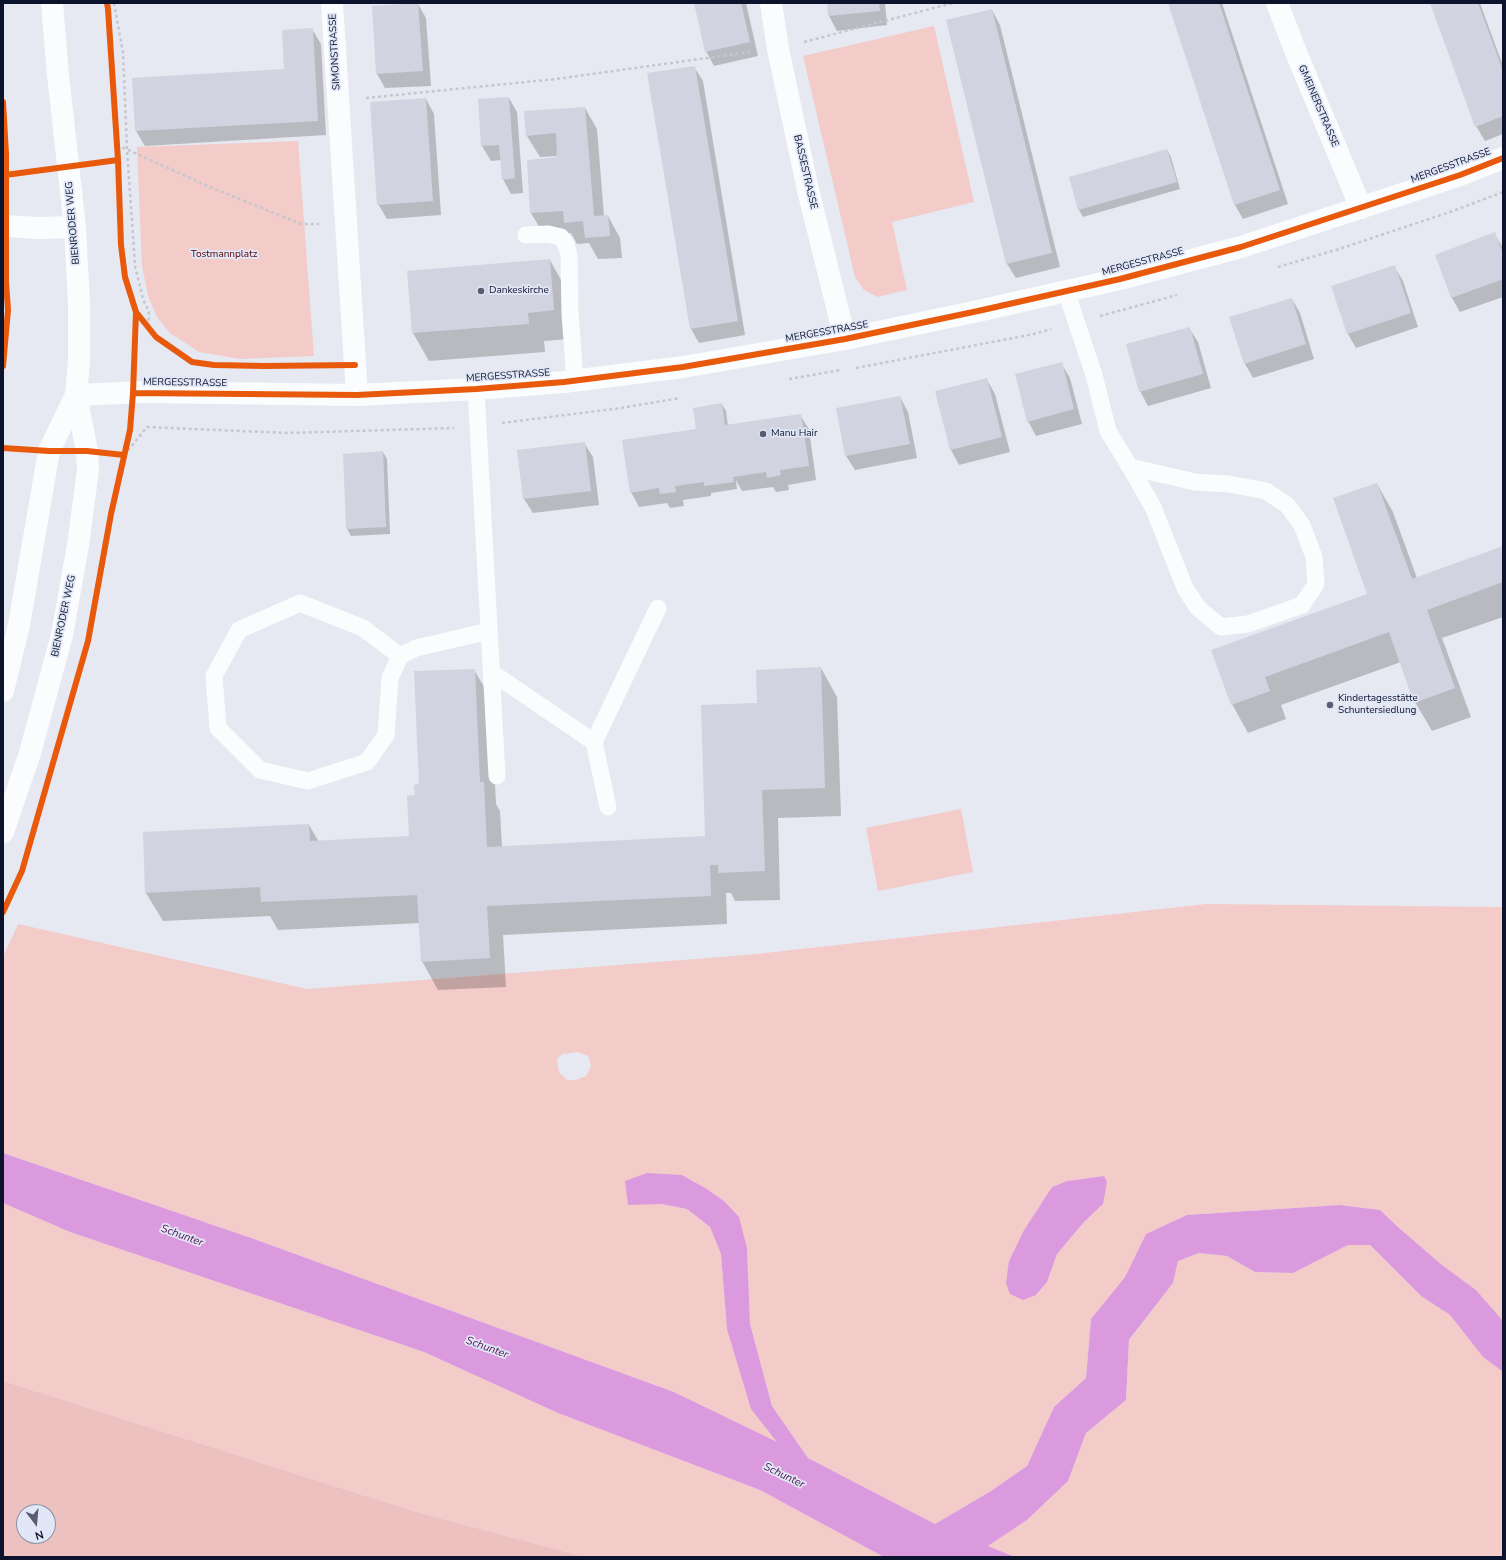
<!DOCTYPE html>
<meta charset="utf-8">
<style>
body{margin:0}
#map{position:relative;width:1506px;height:1560px;overflow:hidden;background:#e6e9f1;font-family:"Nunito Sans",sans-serif}
canvas{display:block}
.frame{position:absolute;inset:0;border:4px solid #0b132d;pointer-events:none}
.north{position:absolute;left:16px;top:1504px;width:40px;height:40px;box-sizing:border-box;background:#e1e7f6;border:1px solid #8b92a6;border-radius:50%;rotate:164deg;font-size:11px;font-weight:700;line-height:16px;text-align:center;color:#0b132d}
.north::after{content:'';display:block;margin:auto;width:14px;height:18px;background:#585e72;clip-path:polygon(50% 0,100% 100%,50% 72%,0 100%)}
</style>
<div id="map">
<canvas width="1506" height="1560"></canvas>
<div class="frame"></div>
<div class="north">N</div>
</div>
<script>
const g = document.querySelector('canvas').getContext('2d');
g.lineJoin = 'round';
function fill(path, color) { g.fillStyle = color; g.fill(path, 'evenodd'); }
const shape = rows => new Path2D(rows.map(r => 'M' + r).join(''));
function trace(path, color, width, dash) { g.strokeStyle = color; g.lineWidth = width; g.lineCap = dash ? 'butt' : 'round'; g.setLineDash(dash || []); g.stroke(path); }
function label(font, color, halo, rows, align = 'center') {
  g.font = font + ' "Nunito Sans",sans-serif'; g.lineWidth = 3.5; g.setLineDash([]); g.textBaseline = 'middle'; g.strokeStyle = halo; g.fillStyle = color; for (const [text, x, y, turn = 0] of rows) {
    g.save(); g.translate(x, y); g.rotate((+turn || 0) * Math.PI / 180); g.textAlign = isNaN(turn) ? turn : align; if (halo) g.strokeText(text, 0, 0); g.fillText(text, 0, 0); g.restore();
  }
}
fill(shape([
 [934,26,974,202,892,222,907,290,877,297,863,289,855,277,803,56],
 [298,141,314,356,240,359,199,352,170,333,157,317,148,296,142,266,137,147],
 [961,809,973,872,878,891,866,828],
 [1206,904,1503,907,1503,1321,1476,1290,1442,1265,1398,1227,1380,1210,1340,1205,1187,1215,1146,1234,1125,1277,1091,1319,1086,1378,1054,1407,1027,1466,991,1491,935,1524,808,1458,772,1406,750,1324,747,1248,724,1201,707,1189,682,1175,628,1204,661,1204,687,1209,710,1227,721,1254,727,1329,778,1443,674,1392,254,1239,3,1153,3,957,18,924,307,989,747,955],
 [578,1052,588,1056,591,1066,586,1076,576,1080,567,1080,559,1072,557,1059,562,1054],
 [1104,1176,1103,1204,1084,1222,1057,1254,1047,1282,1036,1295,1009,1261,1024,1230,1052,1187,1067,1181],
 [3,1203,70,1232,424,1352,558,1413,760,1490,884,1557,585,1557,413,1511,3,1381],
 [1348,1245,1370,1245,1421,1296,1450,1315,1483,1357,1503,1372,1503,1557,1015,1557,988,1546,1027,1520,1068,1481,1086,1433,1126,1400,1129,1341,1173,1283,1178,1261,1199,1253,1227,1256,1255,1272,1293,1273]
]), '#f3cbc9');
fill(shape([
 [3,1381,413,1511,585,1557,3,1557],
 [24,1512,48,1512,48,1536,24,1536]
]), '#edc1bf');
fill(shape([
 [3,1153,254,1239,674,1392,777,1442,751,1409,727,1329,721,1254,710,1227,687,1209,661,1204,628,1205,625,1181,647,1173,682,1175,707,1189,724,1201,739,1217,747,1248,750,1324,772,1406,808,1458,935,1524,991,1491,1027,1466,1054,1407,1086,1378,1091,1319,1125,1277,1146,1234,1187,1215,1340,1205,1380,1210,1398,1227,1442,1265,1476,1290,1503,1321,1503,1372,1483,1357,1450,1315,1421,1296,1370,1245,1348,1245,1293,1273,1255,1272,1227,1256,1199,1253,1178,1261,1173,1283,1129,1340,1126,1400,1086,1433,1068,1481,1027,1520,988,1546,1015,1557,884,1557,760,1490,558,1413,424,1352,70,1232,3,1203],
 [1104,1176,1107,1182,1103,1204,1084,1222,1057,1254,1047,1282,1036,1295,1023,1300,1010,1294,1006,1283,1009,1261,1024,1230,1052,1187,1067,1181]
]), '#dc9ade');
fill(shape([
 [695,3,746,3,758,56,714,66,706,51],
 [828,3,885,3,887,25,837,31,829,16],
 [1169,3,1222,3,1288,204,1243,219,1235,205],
 [1431,3,1480,3,1503,66,1503,134,1485,141,1476,126],
 [418,4,426,18,431,86,385,88,377,74],
 [992,10,1000,25,1060,267,1016,278,1007,264,947,21],
 [312,29,321,44,326,135,145,146,136,131,133,79,285,70],
 [694,67,703,81,745,335,699,343,691,329],
 [509,98,517,112,523,193,511,194,503,179,501,160,491,161,482,146,479,100],
 [426,99,434,114,441,215,387,219,378,204],
 [585,108,597,129,604,216,608,216,620,238,622,258,598,259,589,243,577,244,571,233,544,235,531,213,559,158,558,156,540,157,527,136],
 [1167,150,1171,157,1180,189,1083,217,1079,210,1070,178],
 [1494,233,1503,248,1503,297,1460,312,1452,298,1436,255],
 [550,260,566,289,570,339,544,341,545,352,429,361,413,333],
 [1394,266,1403,281,1418,327,1356,348,1348,334,1332,287],
 [1292,299,1300,313,1314,359,1253,378,1245,364],
 [1189,328,1198,342,1211,388,1148,406,1140,391],
 [1061,363,1070,378,1082,424,1036,436,1028,421],
 [987,380,995,394,1010,452,959,465,951,450,936,392],
 [900,397,908,412,917,458,855,470,846,456],
 [722,404,726,411,728,426,800,415,809,429,816,480,788,485,789,490,776,492,773,487,742,491,736,480,737,489,711,493,711,496,683,500,684,506,670,508,667,503,639,507,631,492],
 [584,443,593,457,599,505,533,513,524,499,518,451],
 [383,452,387,459,390,534,351,536,347,529],
 [1377,484,1393,512,1417,578,1503,547,1503,617,1442,638,1471,717,1432,731,1415,702,1401,662,1281,705,1286,719,1248,733,1232,704,1212,650,1369,595],
 [821,668,837,697,841,816,778,818,780,900,735,901,731,893,726,893,727,924,503,935,506,987,438,990,422,961,420,923,278,930,270,916,163,921,146,893,309,825,319,842,410,837,416,796,474,670,491,698,496,804,500,811,502,847,706,837,758,704]
]), '#0003');
fill(shape([
 [418,3,423,71,376,74,372,6],
 [694,3,741,3,750,42,705,52],
 [827,3,879,3,880,11,828,16],
 [1168,3,1219,3,1280,190,1234,205],
 [1430,3,1478,3,1503,71,1503,116,1475,127],
 [992,9,1052,253,1006,264,946,20],
 [313,28,318,121,135,131,132,78,284,69,282,30],
 [695,66,738,321,690,329,647,73],
 [509,97,515,178,502,180,499,145,481,146,478,99],
 [426,98,433,201,377,205,370,102],
 [585,107,594,216,608,215,610,236,585,238,583,221,564,223,563,211,530,213,527,160,557,157,556,133,526,136,524,111],
 [1167,149,1177,182,1078,210,1069,177],
 [1495,232,1503,254,1503,279,1451,298,1435,255],
 [550,259,554,310,528,313,529,324,412,333,407,271],
 [1395,265,1411,313,1347,334,1331,286],
 [1292,298,1306,344,1244,364,1229,317],
 [1190,327,1203,374,1139,392,1126,344],
 [1062,362,1074,409,1027,422,1015,374],
 [987,378,1002,437,950,450,935,391],
 [900,396,910,444,845,456,836,408],
 [722,403,725,425,801,414,809,466,780,470,781,475,767,478,766,472,733,477,734,482,704,486,704,482,675,486,676,492,660,494,659,488,630,493,622,440,696,429,693,408],
 [585,442,591,491,523,499,517,450],
 [383,451,386,527,346,529,343,454],
 [1377,483,1412,579,1503,546,1503,582,1427,610,1455,688,1414,703,1389,632,1265,677,1270,691,1231,705,1211,650,1367,594,1333,498],
 [821,667,825,788,762,790,765,871,718,873,718,865,710,865,711,896,487,906,490,958,421,962,417,895,261,902,260,887,145,893,143,832,309,824,310,841,409,836,407,796,415,795,414,785,419,784,414,671,475,669,480,782,484,782,487,847,705,836,701,705,757,703,756,670]
]), '#d1d3e0');
trace(shape([
 [114,3,123,53,127,149,135,266,143,299,149,312,148,328],
 [804,42,953,3],
 [366,98,556,79,750,52],
 [117,145,210,187,301,224,319,224],
 [1278,267,1336,250,1453,211,1503,192],
 [1100,316,1177,295],
 [856,368,1034,334,1051,329],
 [789,379,841,370],
 [502,423,621,408,680,398],
 [124,455,147,427,288,433,454,428]
]), '#c6c7ce', 2.5, [3, 3]);
trace(shape([
 [526,235,548,234,561,237,566,245,569,255,570,314,575,380],
 [1066,291,1094,375,1108,431,1130,467,1195,482,1229,484,1266,491,1287,505,1302,525,1314,557,1316,584,1302,605,1248,624,1221,627,1198,608,1185,588,1153,507,1130,467],
 [476,389,497,776],
 [400,656,363,628,300,603,239,630,214,676,218,728,260,770,308,781,367,762,386,735,390,678,400,656,416,648,489,631],
 [491,672,594,742,608,807],
 [594,742,658,608]
]), '#fbfcfd', 17);
trace(shape([
 [332,3,357,395],
 [771,3,778,49,808,190,845,339],
 [1277,3,1295,50,1361,208],
 [3,226,39,228,75,227]
]), '#fbfcfd', 22);
trace(shape([
 [76,395,147,392,357,395,476,389,564,382,683,367,845,339,978,311,1120,279,1241,247,1460,175,1503,158]
]), '#fbfcfd', 22);
trace(shape([
 [3,691,19,625,49,451,76,395],
 [3,832,30,753,62,635,78,545,88,470,87,451,76,395,79,361,79,304,75,227,58,75,52,3]
]), '#fbfcfd', 22);
trace(shape([
 [3,102,6,154,6,282,8,310,3,366],
 [5,175,118,160],
 [136,312,156,337,192,362,214,365,264,366,355,365],
 [133,393,357,395,476,389,564,382,683,367,845,339,978,311,1120,279,1241,247,1460,175,1503,158],
 [3,448,49,451,87,451,124,455],
 [3,912,22,871,88,641,111,514,130,430,133,393,136,312,125,277,121,245,118,160,108,9,107,3]
]), '#e8590c', 6);
for (const [x, y, r, color] of [
 [481,291,4,"#585e72"],
 [763,434,4,"#585e72"],
 [1330,705,4,"#585e72"]
]) { const dot = new Path2D(); dot.arc(x, y, r, 0, 2 * Math.PI); g.fillStyle = color; g.fill(dot); trace(dot, '#e1e7f6', 1.5); }
label('10px', '#0b132d', '#e1e7f6', [
 ["SIMONSTRASSE",335,52,-93],
 ["GMEINERSTRASSE",1318,106,67],
 ["MERGESSTRASSE",1451,166,-20],
 ["BASSESTRASSE",805,172,77],
 ["BIENRODER WEG",73,223,-95],
 ["MERGESSTRASSE",1143,262,-15],
 ["MERGESSTRASSE",827,332,-10],
 ["MERGESSTRASSE",508,376,-4],
 ["MERGESSTRASSE",185,383,1],
 ["BIENRODER WEG",64,616,-78]
]);
label('10px', '#580003', '#e1e7f6', [
 ["Tostmannplatz",224,255]
]);
label('10px', '#0b132d', '#e1e7f6', [
 ["Dankeskirche",489,291],
 ["Manu Hair",771,434],
 ["Kindertagesstätte",1338,699],
 ["Schuntersiedlung",1338,711]
], 'left');
label('italic 11px', '#4e124e', '#e1e7f6', [
 ["Schunter",182,1236,20],
 ["Schunter",487,1348,20],
 ["Schunter",784,1476,26]
]);
</script>
